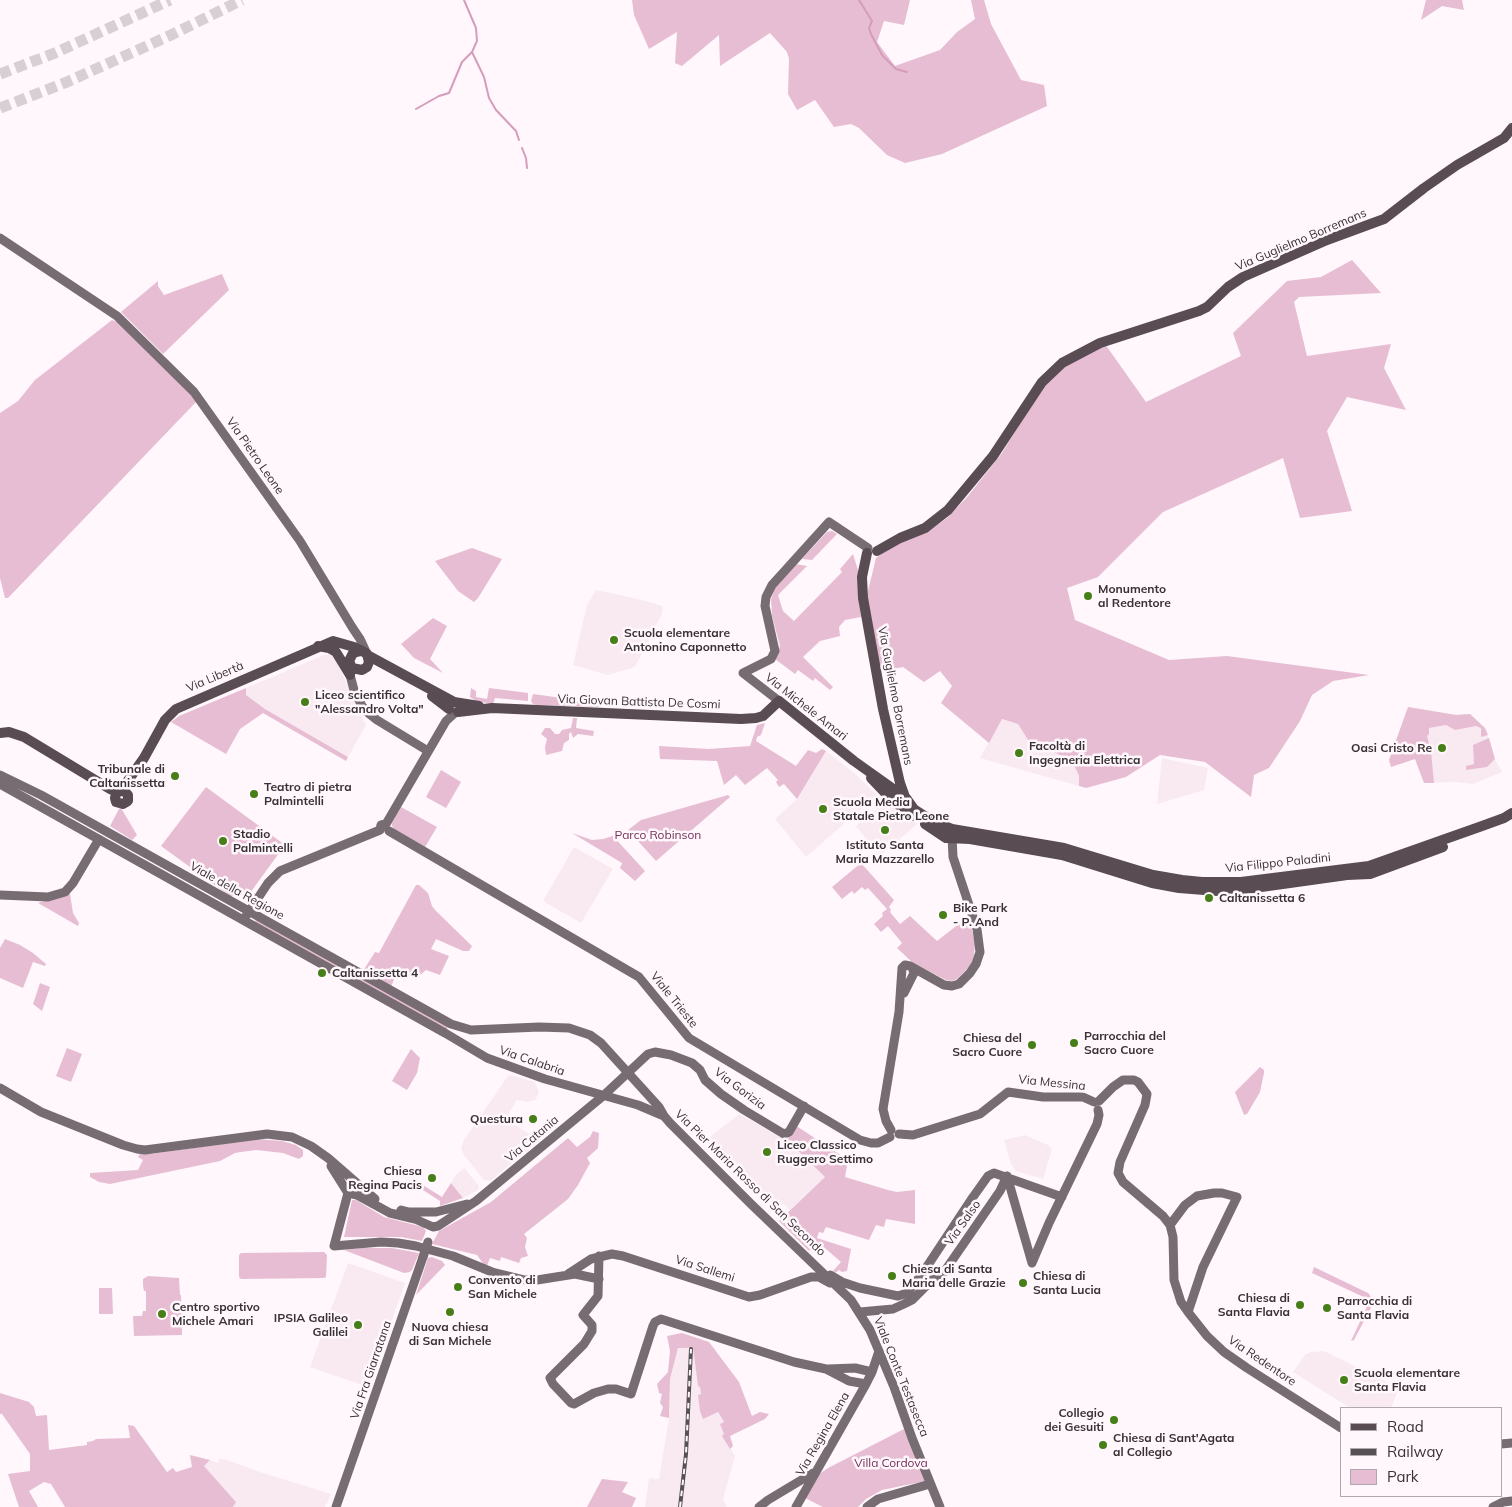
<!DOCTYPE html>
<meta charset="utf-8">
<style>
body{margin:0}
#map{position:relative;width:1512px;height:1507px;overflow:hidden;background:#fff7fb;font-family:Mulish,sans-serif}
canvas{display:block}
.legend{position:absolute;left:1340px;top:1407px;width:162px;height:90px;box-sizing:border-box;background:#fff7fb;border:1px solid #afa8ac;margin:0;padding:6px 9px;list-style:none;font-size:15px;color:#383135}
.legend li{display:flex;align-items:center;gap:10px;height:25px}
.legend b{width:25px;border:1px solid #afa8ac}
</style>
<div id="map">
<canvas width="1512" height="1507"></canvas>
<ul class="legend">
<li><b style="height:6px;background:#594c53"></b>Road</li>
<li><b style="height:6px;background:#575054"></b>Railway</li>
<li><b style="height:14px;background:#e7bdd4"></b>Park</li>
</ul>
</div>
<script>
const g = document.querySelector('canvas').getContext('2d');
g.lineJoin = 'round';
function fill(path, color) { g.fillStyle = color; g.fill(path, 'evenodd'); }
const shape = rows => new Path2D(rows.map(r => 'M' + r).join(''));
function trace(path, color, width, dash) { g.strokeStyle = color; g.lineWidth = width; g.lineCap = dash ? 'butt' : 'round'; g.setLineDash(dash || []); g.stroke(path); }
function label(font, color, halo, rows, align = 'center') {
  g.font = font + ' Mulish,sans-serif'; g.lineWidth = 5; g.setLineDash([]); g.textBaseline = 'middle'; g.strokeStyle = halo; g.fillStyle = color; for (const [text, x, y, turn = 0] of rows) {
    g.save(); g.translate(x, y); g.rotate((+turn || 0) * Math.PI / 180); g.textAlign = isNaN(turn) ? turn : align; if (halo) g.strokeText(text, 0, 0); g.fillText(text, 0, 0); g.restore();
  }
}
fill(shape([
 [596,590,638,599,663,606,662,614,635,667,608,675,573,665,587,605],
 [330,654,335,658,366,725,348,757,265,709,246,695,245,693,246,688,324,655],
 [1408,707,1456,715,1470,714,1485,728,1495,759,1502,772,1473,784,1456,782,1424,783,1415,759,1391,767,1389,760],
 [1002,719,1018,724,1030,743,1047,748,1065,758,1075,767,1079,776,1079,786,980,758],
 [826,751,854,773,877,795,806,857,775,819,797,799],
 [1162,758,1208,768,1204,790,1157,804],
 [884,803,906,814,917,824,880,856,856,826],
 [574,847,613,869,581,923,543,901],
 [510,1075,535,1082,539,1093,535,1100,527,1102,517,1100,506,1118,539,1141,490,1181,484,1180,464,1155,461,1148,464,1140,508,1076],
 [739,1114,786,1139,825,1177,790,1210,783,1204,779,1208,752,1181,748,1185,705,1141],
 [1025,1135,1048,1145,1052,1149,1043,1179,1016,1171,1011,1164,1004,1140],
 [464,1168,479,1186,478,1190,463,1198,451,1183,455,1176],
 [348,1263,405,1283,368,1387,310,1367],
 [678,1348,693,1348,698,1386,700,1387,701,1394,698,1395,718,1412,724,1423,724,1435,723,1436,735,1456,723,1499,727,1507,645,1507,649,1478,659,1479,669,1418,670,1379],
 [1324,1351,1399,1388,1391,1408,1350,1408,1293,1372,1305,1355,1311,1352],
 [220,1458,230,1461,260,1472,331,1494,325,1507,233,1507,236,1502,204,1466,210,1460,218,1463]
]), '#f9eaf2');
fill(shape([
 [632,0,910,0,904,25,884,21,877,42,895,66,940,50,957,32,975,19,971,0,984,0,991,24,1021,80,1044,85,1047,106,942,154,905,163,887,155,859,128,851,124,834,127,815,100,797,110,788,94,789,59,787,52,770,33,720,66,719,35,682,66,675,63,677,32,649,49,634,15],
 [1426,0,1462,0,1464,10,1442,6,1421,20],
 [1352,260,1381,293,1299,297,1294,302,1307,356,1391,344,1384,368,1406,410,1347,397,1327,431,1352,511,1300,518,1283,458,1163,512,1098,577,1067,588,1075,620,1169,660,1227,656,1369,675,1333,681,1312,695,1300,721,1269,768,1254,775,1251,797,1205,762,1160,755,1126,777,1086,788,1079,786,1079,776,1075,767,1065,758,1047,748,1030,743,1018,724,1002,719,989,743,941,703,952,686,940,671,924,682,903,667,878,672,866,599,876,558,894,545,926,533,947,518,968,496,1002,453,1039,393,1052,376,1071,361,1105,344,1146,402,1241,356,1233,333,1287,281,1321,277],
 [222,274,229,290,163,354,121,312,158,281,158,286,164,295],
 [112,320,119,323,197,401,8,598,5,598,0,578,0,413,18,401,35,380],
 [832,531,837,534,812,560,802,559,827,532],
 [472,548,502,559,478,598,474,602,458,591,435,561],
 [853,554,858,570,859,601,861,617,845,620,839,627,840,636,820,641,803,657,833,687,830,690,815,678,813,681,798,670,795,674,775,659,780,646,772,616,771,599,777,583,795,564,807,566,778,595,783,611,794,621,842,572,840,569],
 [433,618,447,626,430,659,443,673,414,658,401,644],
 [246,688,246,695,265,709,348,757,346,761,263,713,240,729,226,754,171,722,179,716],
 [471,688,476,691,476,697,487,699,489,688,528,693,528,701,495,698,493,704,476,701,470,697],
 [533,694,562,698,601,707,537,705,533,704,531,701],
 [1408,707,1456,715,1470,714,1485,728,1488,735,1481,737,1481,728,1476,726,1455,730,1446,725,1429,728,1429,734,1427,736,1431,751,1434,783,1424,783,1415,759,1391,767,1389,760],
 [573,718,577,718,576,728,594,731,593,736,578,734,573,738,571,732,569,734,569,740,564,743,562,751,546,755,545,747,547,739,541,734,545,728,550,728,555,734,559,734,562,730,571,728],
 [765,723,761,735,757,737,756,741,796,766,808,750,816,753,822,749,826,751,797,799,784,784,779,787,776,782,778,780,767,768,745,785,736,775,724,785,717,761,660,759,659,746,709,749,750,746,757,725],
 [1489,738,1495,759,1487,767,1466,770,1466,766,1474,764,1473,745],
 [441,770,461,782,446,808,426,797],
 [206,787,285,845,250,893,230,896,161,846],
 [728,795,730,797,656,861,628,830,641,820],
 [401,807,437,827,425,847,395,830,392,826,392,823],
 [121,808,137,835,132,840,110,826,119,809],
 [572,833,592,840,603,839,613,836,645,871,635,881,620,868,622,863],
 [861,863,894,900,889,907,891,910,890,912,900,924,910,916,937,941,969,916,975,944,974,955,972,964,957,979,952,981,946,980,913,963,897,948,902,943,888,926,881,932,874,924,883,916,882,913,887,909,868,888,865,890,862,887,854,894,852,891,842,899,832,887],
 [416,885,419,885,428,893,432,906,436,911,472,946,469,951,463,951,436,939,431,949,449,956,440,975,426,970,420,975,401,970,397,972,391,987,363,971,375,952,379,953],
 [68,894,70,894,73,913,79,923,78,926,38,903],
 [257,917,448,1023,447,1031,253,926],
 [5,939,20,945,33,953,46,964,45,966,33,962,23,988,0,978,0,948],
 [40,983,50,987,42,1011,33,1004],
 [67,1048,82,1054,71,1082,56,1076],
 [411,1049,420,1058,417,1073,407,1090,392,1081],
 [1260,1067,1264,1070,1264,1073,1260,1092,1247,1114,1244,1115,1235,1092],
 [795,1125,848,1160,845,1177,888,1190,897,1192,915,1190,915,1224,886,1219,884,1227,876,1225,869,1240,826,1227,823,1233,819,1232,817,1238,851,1249,847,1271,842,1272,839,1270,835,1273,833,1271,841,1262,818,1242,809,1251,779,1221,825,1177,786,1139],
 [593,1131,599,1133,598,1148,587,1158,590,1163,578,1185,568,1199,524,1234,527,1238,525,1247,528,1256,521,1258,519,1263,501,1257,500,1261,490,1258,487,1266,484,1265,477,1255,432,1244,439,1231,491,1202,568,1138,577,1147,590,1137],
 [257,1139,282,1141,296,1145,303,1150,303,1156,299,1159,283,1153,256,1150,241,1152,235,1153,220,1161,110,1184,99,1182,90,1177,90,1173,138,1170,143,1160,138,1157,140,1153,151,1154],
 [413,1179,442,1197,451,1183,463,1198,440,1206,440,1201,409,1181],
 [352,1200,356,1200,384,1217,423,1227,426,1231,422,1241,401,1237,344,1237],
 [363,1248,392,1248,419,1253,412,1270,410,1272,404,1273,344,1250],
 [324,1252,327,1255,326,1277,324,1278,241,1279,239,1277,239,1255,241,1253],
 [432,1257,442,1261,445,1265,416,1295,428,1258],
 [1314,1267,1368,1293,1373,1299,1374,1302,1354,1340,1351,1341,1370,1300,1312,1273],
 [148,1276,179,1278,180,1295,181,1295,182,1335,134,1336,133,1316,142,1316,143,1311,146,1311,146,1291,144,1291,143,1286,143,1279],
 [99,1288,112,1288,113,1314,99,1314],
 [682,1333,709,1342,739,1382,752,1416,760,1412,769,1414,765,1419,730,1436,733,1446,730,1449,722,1436,724,1434,720,1424,724,1422,718,1412,703,1419,700,1411,698,1395,701,1394,700,1387,698,1386,693,1348,678,1348,670,1379,669,1418,660,1416,663,1407,660,1403,662,1394,659,1393,657,1384,668,1372,670,1351,667,1336],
 [0,1393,29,1402,34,1407,36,1416,47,1415,49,1450,87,1445,87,1442,93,1441,96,1439,130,1438,128,1425,134,1426,167,1472,173,1468,176,1472,192,1467,190,1455,210,1460,204,1466,236,1502,233,1507,65,1507,51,1484,44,1482,29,1491,38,1507,19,1507,8,1474,30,1471,30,1454,2,1414,0,1414],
 [904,1429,926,1481,882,1490,866,1499,858,1507,823,1507,805,1498,818,1475,828,1468],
 [602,1479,628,1482,622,1492,636,1498,632,1507,587,1507]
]), '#e7bdd4');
trace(shape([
 [464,0,476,28,477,41,472,52,484,77,489,98,496,110,516,131,519,140],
 [859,0,872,21,869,28,871,34,882,55,896,69,907,72],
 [416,109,439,96,449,93,462,62,472,52],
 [522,148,526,158,527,168]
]), '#d69cbc', 2);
trace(shape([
 [0,74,55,53,170,0],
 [0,108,67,82,171,35,242,0]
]), '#d7cfd3', 11, [11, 5.5]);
trace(shape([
 [0,238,117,316,194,392,300,541,352,627,360,639,367,654],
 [350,669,350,675,354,690,362,706,367,712,377,720,428,751],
 [779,701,743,673,771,659,775,651,765,606,766,597,772,585,829,522,868,548],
 [0,775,41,795,451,1024,471,1030,539,1027,569,1028,590,1035,601,1043,659,1107,664,1116,670,1123,751,1204,851,1300,870,1330,894,1387,912,1438,940,1507],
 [0,784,445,1033,487,1058,545,1079,638,1105,664,1116],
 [380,830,381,825,386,824,446,721,456,712],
 [389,831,639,977,689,1038,860,1140,871,1143,878,1143,890,1137],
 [0,895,48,897,65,892,73,883,99,839],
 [246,916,268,883,280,871,380,830],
 [904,993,914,973,912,967],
 [0,1088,41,1112,123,1145,137,1149,145,1150,267,1134,292,1137,311,1146,328,1158,375,1199],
 [1099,1101,1113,1087,1123,1080,1134,1080,1138,1082,1147,1094,1145,1105,1120,1162,1118,1173,1123,1182,1163,1216,1170,1225,1173,1237,1174,1280,1181,1302,1188,1312,1207,1336,1224,1352,1247,1368,1341,1428],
 [891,1130,886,1121,883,1109,899,1012,902,968,905,965,910,966,944,985,952,986,959,984,970,973,976,964,980,952,977,929,953,857,952,837],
 [899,1134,913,1135,980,1114,1008,1092,1043,1097,1083,1097,1094,1102],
 [331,1166,348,1193],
 [1007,1176,1032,1263],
 [348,1193,357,1195,390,1213,415,1219,433,1227,438,1226,476,1201,603,1096,648,1054,655,1052,671,1055,692,1063,700,1070,705,1080,721,1094,744,1110,784,1134,789,1132,804,1106],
 [348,1193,334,1246,381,1242,398,1243,416,1246,453,1256,492,1272,525,1280,537,1280,575,1274,599,1279],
 [401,1210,409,1212,436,1212,467,1204],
 [1170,1225,1185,1205,1197,1196,1214,1193,1222,1193,1237,1197,1203,1267,1188,1312],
 [599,1256,598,1296,583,1315,592,1325,592,1331,584,1344,550,1378,553,1384,571,1403,574,1404,594,1393,608,1389,616,1389,631,1394,653,1326,655,1322,661,1319,794,1362,826,1369,849,1381,866,1384],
 [1032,1263,1049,1223,1097,1124,1099,1115,1098,1110],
 [568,1274,591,1259,612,1254,623,1256,749,1297,760,1295,811,1277,819,1277,830,1283],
 [830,1275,842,1282,860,1288,898,1296,907,1293,922,1274,973,1197,988,1176,994,1173,1062,1197],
 [860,1312,893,1309,904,1304,912,1300,934,1278,942,1275,1000,1191,1007,1176],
 [828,1369,855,1368,872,1372],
 [1501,1444,1512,1443],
 [336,1507,423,1257],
 [759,1507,768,1500,813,1473],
 [796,1507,866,1384,872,1372,879,1351],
 [867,1507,878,1499,930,1484],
 [1493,1507,1503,1502,1512,1501]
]), '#776c71', 9);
trace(shape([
 [877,551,900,538,925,528,948,510,993,456,1042,382,1062,363,1100,343,1199,311,1207,307,1228,287,1243,277,1327,240,1384,219,1424,188,1457,165,1504,138,1512,128],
 [867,553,862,577,863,598,883,709,900,783,905,797],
 [318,646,329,648,336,652,350,675],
 [369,656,454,702,479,706],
 [432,696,449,709],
 [458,712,492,708,741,719,756,718,763,716,779,701,854,761,906,798,916,812],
 [0,733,9,732,24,737,110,789,118,792],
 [871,778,892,800,914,816],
 [120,791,124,791,128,795,128,801,123,804,116,802,115,798,116,794,122,789,144,758,165,720,176,709,333,641,354,647,364,652,367,654,369,662,367,667,362,670,352,668,349,661,353,653,361,651],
 [912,808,934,822,952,829,1064,848,1153,875,1182,880,1202,882,1241,882,1369,866,1482,826,1504,818,1512,813],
 [925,824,946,838,953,836],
 [947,838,970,839,1062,855,1152,883,1179,888,1217,891,1254,888,1347,875,1370,874,1443,847]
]), '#594c53', 10);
const rail = shape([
 [680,1507,686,1454,691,1349]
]);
trace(rail, '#575054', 4);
trace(rail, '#fff7fb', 2, [5.5]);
trace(shape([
 [423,1257,428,1242]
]), '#776c71', 9);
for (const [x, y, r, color] of [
 [1088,596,5,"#467f17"],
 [614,640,5,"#467f17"],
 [305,702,5,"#467f17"],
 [1442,748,5,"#467f17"],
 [1019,753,5,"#467f17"],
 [175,776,5,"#467f17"],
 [254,794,5,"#467f17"],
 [823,809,5,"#467f17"],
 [885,830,5,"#467f17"],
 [223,841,5,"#467f17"],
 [1209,898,5,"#467f17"],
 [943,915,5,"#467f17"],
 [322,973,5,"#467f17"],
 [1074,1043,5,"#467f17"],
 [1032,1045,5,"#467f17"],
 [533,1119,5,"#467f17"],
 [767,1152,5,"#467f17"],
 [432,1178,5,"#467f17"],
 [892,1276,5,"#467f17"],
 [1023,1283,5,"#467f17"],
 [458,1287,5,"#467f17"],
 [1300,1305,5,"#467f17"],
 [1327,1308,5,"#467f17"],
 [450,1312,5,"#467f17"],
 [162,1314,5,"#467f17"],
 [358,1325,5,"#467f17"],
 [1344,1380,5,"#467f17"],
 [1114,1420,5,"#467f17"],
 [1103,1445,5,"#467f17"]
]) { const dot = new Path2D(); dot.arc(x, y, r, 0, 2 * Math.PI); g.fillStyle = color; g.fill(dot); trace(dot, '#fff7fb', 2); }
label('12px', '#383135', '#fff7fb', [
 ["Via Guglielmo Borremans",1301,240,-23],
 ["Via Pietro Leone",255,456,55],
 ["Via Libertà",215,677,-23],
 ["Via Guglielmo Borremans",895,696,79],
 ["Via Giovan Battista De Cosmi",639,702,2],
 ["Via Michele Amari",806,707,38],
 ["Via Filippo Paladini",1278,863,-6],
 ["Viale della Regione",237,891,29],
 ["Viale Trieste",674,1000,51],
 ["Via Calabria",532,1061,19],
 ["Via Messina",1052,1083,6],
 ["Via Gorizia",740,1089,37],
 ["Via Catania",532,1139,-40],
 ["Via Pier Maria Rosso di San Secondo",750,1183,44],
 ["Via Salso",963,1223,-55],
 ["Via Sallemi",705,1269,18],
 ["Via Redentore",1262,1361,34],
 ["Via Fra Giarratana",371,1370,-71],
 ["Viale Conte Testasecca",901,1377,68],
 ["Via Regina Elena",823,1434,-60]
]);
label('bold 12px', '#383135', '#fff7fb', [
 ["Monumento",1098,589],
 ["al Redentore",1098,603],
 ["Scuola elementare",624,633],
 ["Antonino Caponnetto",624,647],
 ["Liceo scientifico",315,695],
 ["\"Alessandro Volta\"",315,709],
 ["Facoltà di",1029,746],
 ["Ingegneria Elettrica",1029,760],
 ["Oasi Cristo Re",1432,748,"right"],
 ["Tribunale di",165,769,"right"],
 ["Caltanissetta",165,783,"right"],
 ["Teatro di pietra",264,787],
 ["Palmintelli",264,801],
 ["Scuola Media",833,802],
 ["Statale Pietro Leone",833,816],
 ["Stadio",233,834],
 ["Palmintelli",233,848],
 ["Istituto Santa",885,845,"center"],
 ["Maria Mazzarello",885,859,"center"],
 ["Caltanissetta 6",1219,898],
 ["Bike Park",953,908],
 ["- P. And",953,922],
 ["Caltanissetta 4",332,973],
 ["Parrocchia del",1084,1036],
 ["Sacro Cuore",1084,1050],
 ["Chiesa del",1022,1038,"right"],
 ["Sacro Cuore",1022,1052,"right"],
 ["Questura",523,1119,"right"],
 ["Liceo Classico",777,1145],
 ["Ruggero Settimo",777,1159],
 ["Chiesa",422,1171,"right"],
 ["Regina Pacis",422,1185,"right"],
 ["Chiesa di Santa",902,1269],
 ["Maria delle Grazie",902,1283],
 ["Chiesa di",1033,1276],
 ["Santa Lucia",1033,1290],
 ["Convento di",468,1280],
 ["San Michele",468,1294],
 ["Chiesa di",1290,1298,"right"],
 ["Santa Flavia",1290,1312,"right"],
 ["Parrocchia di",1337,1301],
 ["Santa Flavia",1337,1315],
 ["Centro sportivo",172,1307],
 ["Michele Amari",172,1321],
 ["IPSIA Galileo",348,1318,"right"],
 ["Galilei",348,1332,"right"],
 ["Nuova chiesa",450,1327,"center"],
 ["di San Michele",450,1341,"center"],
 ["Scuola elementare",1354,1373],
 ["Santa Flavia",1354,1387],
 ["Collegio",1104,1413,"right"],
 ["dei Gesuiti",1104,1427,"right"],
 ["Chiesa di Sant'Agata",1113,1438],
 ["al Collegio",1113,1452]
], 'left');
label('12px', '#732f5a', '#fff7fb', [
 ["Parco Robinson",658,835],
 ["Villa Cordova",891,1463]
]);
</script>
